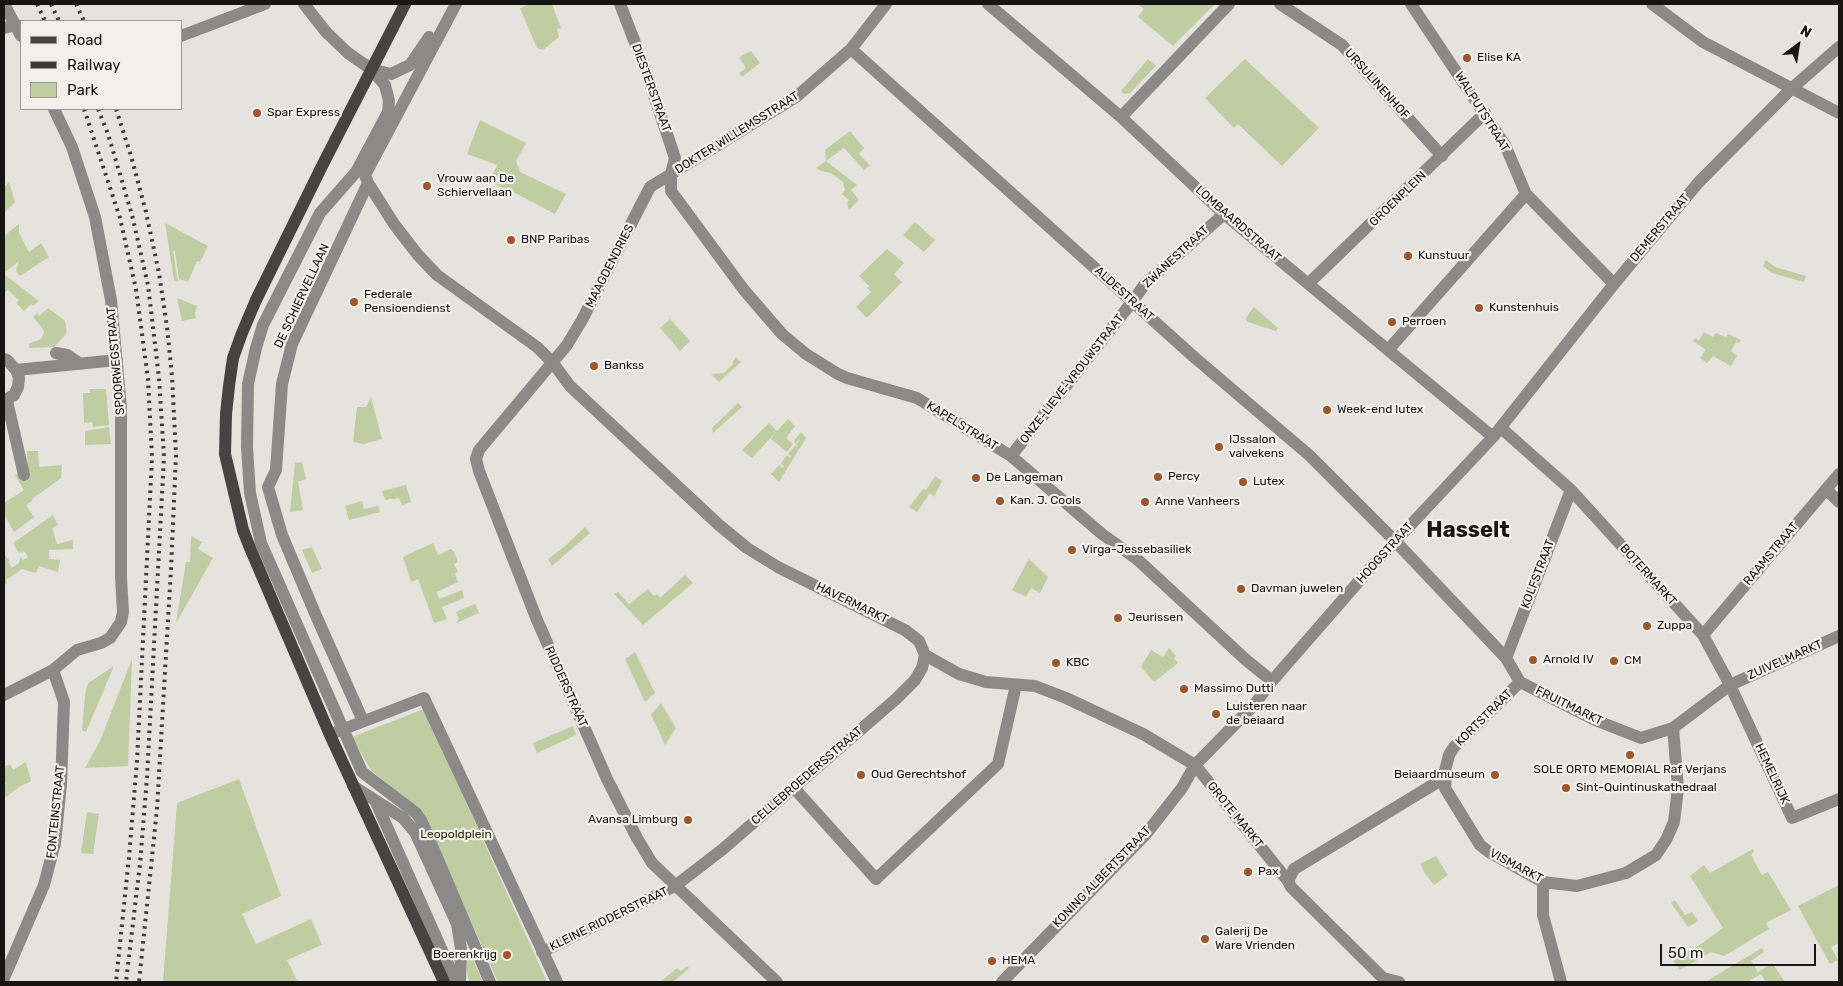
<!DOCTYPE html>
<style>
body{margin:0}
#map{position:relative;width:1843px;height:986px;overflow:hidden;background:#e6e2de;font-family:Rubik,sans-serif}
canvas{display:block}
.frame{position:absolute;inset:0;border:5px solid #161513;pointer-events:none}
.legend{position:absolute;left:20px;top:20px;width:162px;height:90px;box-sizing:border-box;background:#f3efeb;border:1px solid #9b9895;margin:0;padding:6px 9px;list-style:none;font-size:15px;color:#161513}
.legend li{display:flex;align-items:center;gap:10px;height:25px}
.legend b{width:25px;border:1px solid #9b9895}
.north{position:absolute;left:1773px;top:20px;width:50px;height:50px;-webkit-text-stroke:4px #f3efeb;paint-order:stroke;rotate:31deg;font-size:14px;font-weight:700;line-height:20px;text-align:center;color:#161513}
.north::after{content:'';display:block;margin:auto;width:18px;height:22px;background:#161513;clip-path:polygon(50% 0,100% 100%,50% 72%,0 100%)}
.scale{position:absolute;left:1660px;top:944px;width:156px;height:22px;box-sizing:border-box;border:2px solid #161513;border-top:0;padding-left:6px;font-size:15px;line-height:18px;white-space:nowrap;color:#161513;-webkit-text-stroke:4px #f3efeb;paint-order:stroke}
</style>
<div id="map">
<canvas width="1843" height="986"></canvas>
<div class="frame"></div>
<ul class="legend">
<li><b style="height:6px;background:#474342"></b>Road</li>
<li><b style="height:6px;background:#3c3a38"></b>Railway</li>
<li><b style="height:14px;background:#c0cda2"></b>Park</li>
</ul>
<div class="north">N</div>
<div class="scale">50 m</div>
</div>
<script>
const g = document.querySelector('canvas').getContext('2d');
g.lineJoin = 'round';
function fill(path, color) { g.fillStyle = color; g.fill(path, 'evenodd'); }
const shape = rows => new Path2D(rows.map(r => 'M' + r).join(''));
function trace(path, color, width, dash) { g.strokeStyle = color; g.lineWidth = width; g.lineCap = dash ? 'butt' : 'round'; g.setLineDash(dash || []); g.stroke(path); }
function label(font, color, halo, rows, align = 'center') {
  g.font = font + ' Rubik,sans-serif'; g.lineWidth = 4.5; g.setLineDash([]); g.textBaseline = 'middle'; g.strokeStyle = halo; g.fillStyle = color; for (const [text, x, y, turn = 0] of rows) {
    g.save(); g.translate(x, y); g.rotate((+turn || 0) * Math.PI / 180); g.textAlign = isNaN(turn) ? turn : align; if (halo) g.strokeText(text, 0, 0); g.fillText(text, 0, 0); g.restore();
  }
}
fill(shape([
 [530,4,552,4,561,28,557,29,559,37,543,50,537,48,520,8],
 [1137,4,1215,4,1173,46,1138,17,1144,9],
 [751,51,760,63,742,77,739,73,746,68,739,57],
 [1148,59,1156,66,1130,93,1124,94,1121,91],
 [1245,59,1319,128,1282,166,1238,124,1234,128,1205,98],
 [480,120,526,143,516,161,520,172,566,194,555,214,515,193,489,182,497,165,467,154],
 [850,131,864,148,859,154,870,165,864,170,844,148,826,161,857,185,851,190,859,200,849,210,847,203,849,200,842,194,845,190,843,182,831,173,821,171,816,168,826,161,825,150],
 [9,182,15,202,4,213,4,187],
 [915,222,935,240,924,252,903,235],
 [165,223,208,246,200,262,197,261,188,282,179,279,175,252,173,251,178,282,174,280],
 [19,224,19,233,29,252,41,243,49,257,20,276,16,271,19,261,4,273,4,236],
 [887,249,904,263,894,274,902,282,867,318,856,307,871,292,867,288,869,286,859,276],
 [1766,260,1775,267,1806,276,1804,282,1772,273,1763,266],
 [4,275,5,275,39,301,33,306,31,304,24,311,16,303,19,300,8,290,4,293],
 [177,298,197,306,195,314,196,318,182,321],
 [1254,307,1278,328,1276,331,1248,322,1245,319],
 [48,308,65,321,67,333,54,347,29,348,29,344,41,339,44,333,43,329,33,317,37,313,39,316],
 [670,319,690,341,680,351,660,328],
 [1704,332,1713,337,1716,333,1726,337,1728,334,1741,340,1739,343,1736,342,1731,351,1737,356,1731,366,1713,356,1707,363,1700,358,1706,350,1693,341,1695,338,1699,341],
 [736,357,741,362,719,382,711,374,724,373,733,364,733,361],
 [90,389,106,389,109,425,93,427,92,422,84,423,83,393,90,393],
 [371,397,382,439,364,444,353,442,357,407,366,407],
 [738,403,742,407,713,433,712,428],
 [788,419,795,426,786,438,793,444,787,452,771,439,777,431,752,458,742,450,769,423,777,431],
 [109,427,111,444,85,445,85,431],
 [801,432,806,438,779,482,771,474,779,465,783,468,784,467,781,463,787,455,790,458,791,456,788,454,795,446,798,447,796,444,800,439,795,443,794,441],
 [27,451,38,451,39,467,62,465,61,478,32,499,33,500,26,505,34,517,14,532,4,514,4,503,24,490,15,475,19,473,22,480,28,481],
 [302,462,306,479,298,482,303,510,290,512,295,463],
 [935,476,942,481,934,497,930,493,917,512,909,507,923,489,926,490],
 [406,485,411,502,402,505,399,498,385,500,382,491],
 [362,501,364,509,378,506,380,512,349,520,345,506],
 [53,515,58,525,52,528,57,544,73,540,73,549,49,550,49,559,60,560,58,572,39,566,36,573,22,569,6,580,7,583,4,585,4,554,10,561,8,562,12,568,19,563,21,556,23,560,28,557,24,551,19,553,13,543],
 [585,527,590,533,552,566,548,559,564,547],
 [191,536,202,542,198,549,213,558,176,623,186,562,190,562],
 [433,543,438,555,451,549,454,552,458,562,454,564,458,572,455,573,458,582,437,592,439,599,462,590,464,598,442,607,447,619,434,623,418,579,411,582,403,557],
 [312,547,322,569,312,573,302,550],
 [1029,559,1048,577,1040,593,1031,588,1026,597,1012,590],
 [685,575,693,583,643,625,614,594,618,592,629,604,648,589,654,596,657,594,660,598],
 [475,604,479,613,456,623,459,619,456,612],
 [1169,648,1176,656,1174,658,1178,663,1154,682,1141,667,1151,650,1163,657],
 [635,652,655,693,645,702,625,659],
 [132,659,128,766,85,768,100,741],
 [114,666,86,732,82,730,85,695,88,683],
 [661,703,676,728,665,745,651,715],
 [424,709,547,982,498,982,424,817,416,808,371,770,352,737],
 [573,726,576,735,537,753,533,743],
 [26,762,31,781,19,787,6,797,4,794,4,785,6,784,4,781,4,767,10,764,13,770],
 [239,779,281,896,242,914,256,944,311,919,322,945,287,960,298,982,163,982,177,803],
 [87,812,99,814,93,854,81,853],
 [1753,849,1754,852,1751,855,1762,875,1768,872,1791,910,1766,923,1769,929,1724,956,1711,952,1680,970,1673,961,1692,948,1694,949,1723,928,1690,876,1704,865,1710,873],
 [1436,856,1448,875,1434,885,1426,875,1420,864],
 [1839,885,1839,943,1831,947,1838,960,1830,964,1798,906],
 [1675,900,1685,915,1692,912,1698,921,1688,927,1671,903],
 [1762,948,1764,952,1751,961,1758,972,1772,963,1785,982,1766,982,1761,974,1747,982,1705,982],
 [472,957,483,982,469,982,465,959],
 [687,966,689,968,673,982,660,982,677,968,681,971]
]), '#c0cda2');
trace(shape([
 [4,4,21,36],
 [304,4,326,32,348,53,371,69,385,85,389,101,388,112,356,172,320,213,263,325,256,348,248,384,247,447,250,493,261,543,362,772,416,813,422,822,490,982],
 [456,4,365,175,368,183,394,224,418,255,437,275,537,347,553,363,570,386,719,525,747,548,778,567,905,630,919,641,925,655,959,674,986,682,1035,686,1066,698,1143,734,1195,765,1288,881,1294,869,1446,777],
 [620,4,646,71,675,158,671,174,671,191,744,290,782,334,806,354,838,374,847,378,917,398,1011,456,1102,534,1138,560,1245,659,1272,681],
 [988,4,1121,117,1224,214,1493,437],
 [1280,4,1342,45,1442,156],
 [1411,4,1505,145,1526,194,1614,284],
 [1652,4,1703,42,1839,113],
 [4,28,17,25],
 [181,36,265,4],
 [851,49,1194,357,1309,455,1395,541,1506,658,1520,682,1595,720,1641,738,1673,728,1730,685,1839,636],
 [371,69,391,74,410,65,429,37],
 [1121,117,1229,4],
 [1309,283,1485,113],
 [1389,349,1526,194],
 [56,353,67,355,79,363],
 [4,359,7,360,16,370,19,378,18,387,14,395,4,401],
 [16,370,117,360],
 [7,401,24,475],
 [1501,428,1571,490,1703,635,1730,685,1792,818,1839,799],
 [1011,456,1132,302,1145,284,1224,214],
 [1826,489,1839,502],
 [1703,635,1839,474],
 [1506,658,1571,490],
 [1520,682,1454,747,1449,755,1445,771,1446,777,1445,788,1480,845,1489,852,1543,882,1577,886,1626,873,1656,855,1666,840,1674,822,1678,788,1673,728],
 [4,695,53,670,77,650,101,643,110,638,121,622,123,612,121,578,121,408,111,300,95,217,72,147,54,109],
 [363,721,317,618,282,535,268,487,276,470,282,384,292,344,368,183],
 [336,732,424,698,557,982],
 [353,786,403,818,415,832,457,924,461,949,460,982],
 [794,788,876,879,998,764,1016,685],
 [375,800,456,982],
 [1288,881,1291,887,1383,978,1399,982],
 [1543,882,1543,915,1561,982],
 [542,952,675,886,723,849,896,699,915,680,922,668,925,655],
 [4,978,44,885,55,843,61,785,64,702,53,670],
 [777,982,652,863,637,838,607,779,537,620,479,471,476,459,479,450,567,345,582,320,650,187,796,97,851,49,886,4],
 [1002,982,1146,834,1182,788,1195,765,1254,705,1272,681,1374,564,1493,437,1614,284,1698,183,1791,89,1839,47]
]), '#8c8a89', 12);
trace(shape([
 [405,4,323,164,256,300,242,333,233,358,229,386,226,414,225,454,243,530,250,548,330,735,444,982]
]), '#474342', 12);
trace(shape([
 [37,4,45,21],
 [51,4,59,21],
 [76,4,84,21],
 [84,109,120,218,136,289,148,379,152,457,137,761,129,857,116,982],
 [98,109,108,134,132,215,148,285,159,378,164,457,147,777,140,864,126,982],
 [116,109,131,156,146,212,159,273,167,327,172,376,176,455,171,569,157,809,139,982]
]), '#3c3a38', 4, [2.5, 5]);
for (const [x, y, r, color] of [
 [1467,58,5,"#9d572c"],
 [257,113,5,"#9d572c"],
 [427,186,5,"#9d572c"],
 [511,240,5,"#9d572c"],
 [1408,256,5,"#9d572c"],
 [354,302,5,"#9d572c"],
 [1479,308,5,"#9d572c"],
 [1392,322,5,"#9d572c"],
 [594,366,5,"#9d572c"],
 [1327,410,5,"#9d572c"],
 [1219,447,5,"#9d572c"],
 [1158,477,5,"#9d572c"],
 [976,478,5,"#9d572c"],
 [1243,482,5,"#9d572c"],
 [1000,501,5,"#9d572c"],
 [1145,502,5,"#9d572c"],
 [1072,550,5,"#9d572c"],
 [1241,589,5,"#9d572c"],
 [1118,618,5,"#9d572c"],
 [1647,626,5,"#9d572c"],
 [1533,660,5,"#9d572c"],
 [1614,661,5,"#9d572c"],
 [1056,663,5,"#9d572c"],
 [1184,689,5,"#9d572c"],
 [1216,714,5,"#9d572c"],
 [1630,755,5,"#9d572c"],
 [861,775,5,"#9d572c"],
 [1495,775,5,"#9d572c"],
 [1566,788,5,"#9d572c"],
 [688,820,5,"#9d572c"],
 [1248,872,5,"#9d572c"],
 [1205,939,5,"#9d572c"],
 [507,955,5,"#9d572c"],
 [992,961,5,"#9d572c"]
]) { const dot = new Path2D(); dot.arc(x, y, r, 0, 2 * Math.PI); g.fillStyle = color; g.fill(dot); trace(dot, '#f3efeb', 2); }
label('12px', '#161513', '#f3efeb', [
 ["Elise KA",1477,58],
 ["Spar Express",267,113],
 ["Vrouw aan De",437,179],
 ["Schiervellaan",437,193],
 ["BNP Paribas",521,240],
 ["Kunstuur",1418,256],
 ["Federale",364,295],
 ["Pensioendienst",364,309],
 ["Kunstenhuis",1489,308],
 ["Perroen",1402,322],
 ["Bankss",604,366],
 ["Week-end lutex",1337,410],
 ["IJssalon",1229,440],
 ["valvekens",1229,454],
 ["Percy",1168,477],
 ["De Langeman",986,478],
 ["Lutex",1253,482],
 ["Kan. J. Cools",1010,501],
 ["Anne Vanheers",1155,502],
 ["Virga-Jessebasiliek",1082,550],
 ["Davman juwelen",1251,589],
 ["Jeurissen",1128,618],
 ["Zuppa",1657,626],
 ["Arnold IV",1543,660],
 ["CM",1624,661],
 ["KBC",1066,663],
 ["Massimo Dutti",1194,689],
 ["Luisteren naar",1226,707],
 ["de beiaard",1226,721],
 ["SOLE ORTO MEMORIAL Raf Verjans",1630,770,"center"],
 ["Oud Gerechtshof",871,775],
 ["Beiaardmuseum",1485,775,"right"],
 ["Sint-Quintinuskathedraal",1576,788],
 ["Avansa Limburg",678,820,"right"],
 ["Pax",1258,872],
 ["Galerij De",1215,932],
 ["Ware Vrienden",1215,946],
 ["Boerenkrijg",497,955,"right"],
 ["HEMA",1002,961]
], 'left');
label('12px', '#161513', '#f3efeb', [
 ["URSULINENHOF",1377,84,48],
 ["DIESTERSTRAAT",651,88,70],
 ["WALPUTSTRAAT",1482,112,58],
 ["DOKTER WILLEMSSTRAAT",737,133,-32],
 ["GROENPLEIN",1398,199,-44],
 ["LOMBAARDSTRAAT",1238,224,41],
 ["DEMERSTRAAT",1660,228,-50],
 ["ZWANESTRAAT",1176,257,-43],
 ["MAAGDENDRIES",610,266,-63],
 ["ALDESTRAAT",1124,294,42],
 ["DE SCHIERVELLAAN",302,296,-65],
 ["SPOORWEGSTRAAT",116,361,-95],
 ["ONZE-LIEVE-VROUWSTRAAT",1072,379,-52],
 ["KAPELSTRAAT",962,426,32],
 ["HOOGSTRAAT",1385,553,-48],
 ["RAAMSTRAAT",1771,554,-50],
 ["KOLFSTRAAT",1538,574,-69],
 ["BOTERMARKT",1648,575,48],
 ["HAVERMARKT",852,603,26],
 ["ZUIVELMARKT",1785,660,-24],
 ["RIDDERSTRAAT",566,687,66],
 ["FRUITMARKT",1569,706,26],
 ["KORTSTRAAT",1484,718,-45],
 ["HEMELRIJK",1772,774,65],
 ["CELLEBROEDERSSTRAAT",807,776,-41],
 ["FONTEINSTRAAT",56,812,-84],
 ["GROTE MARKT",1235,815,51],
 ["VISMARKT",1516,866,28],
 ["KONING ALBERTSTRAAT",1102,877,-46],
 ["KLEINE RIDDERSTRAAT",609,919,-26]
]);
label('12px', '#252f00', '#f3efeb', [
 ["Leopoldplein",456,835]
]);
label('bold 22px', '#161513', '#f3efeb', [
 ["Hasselt",1468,531]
]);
</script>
